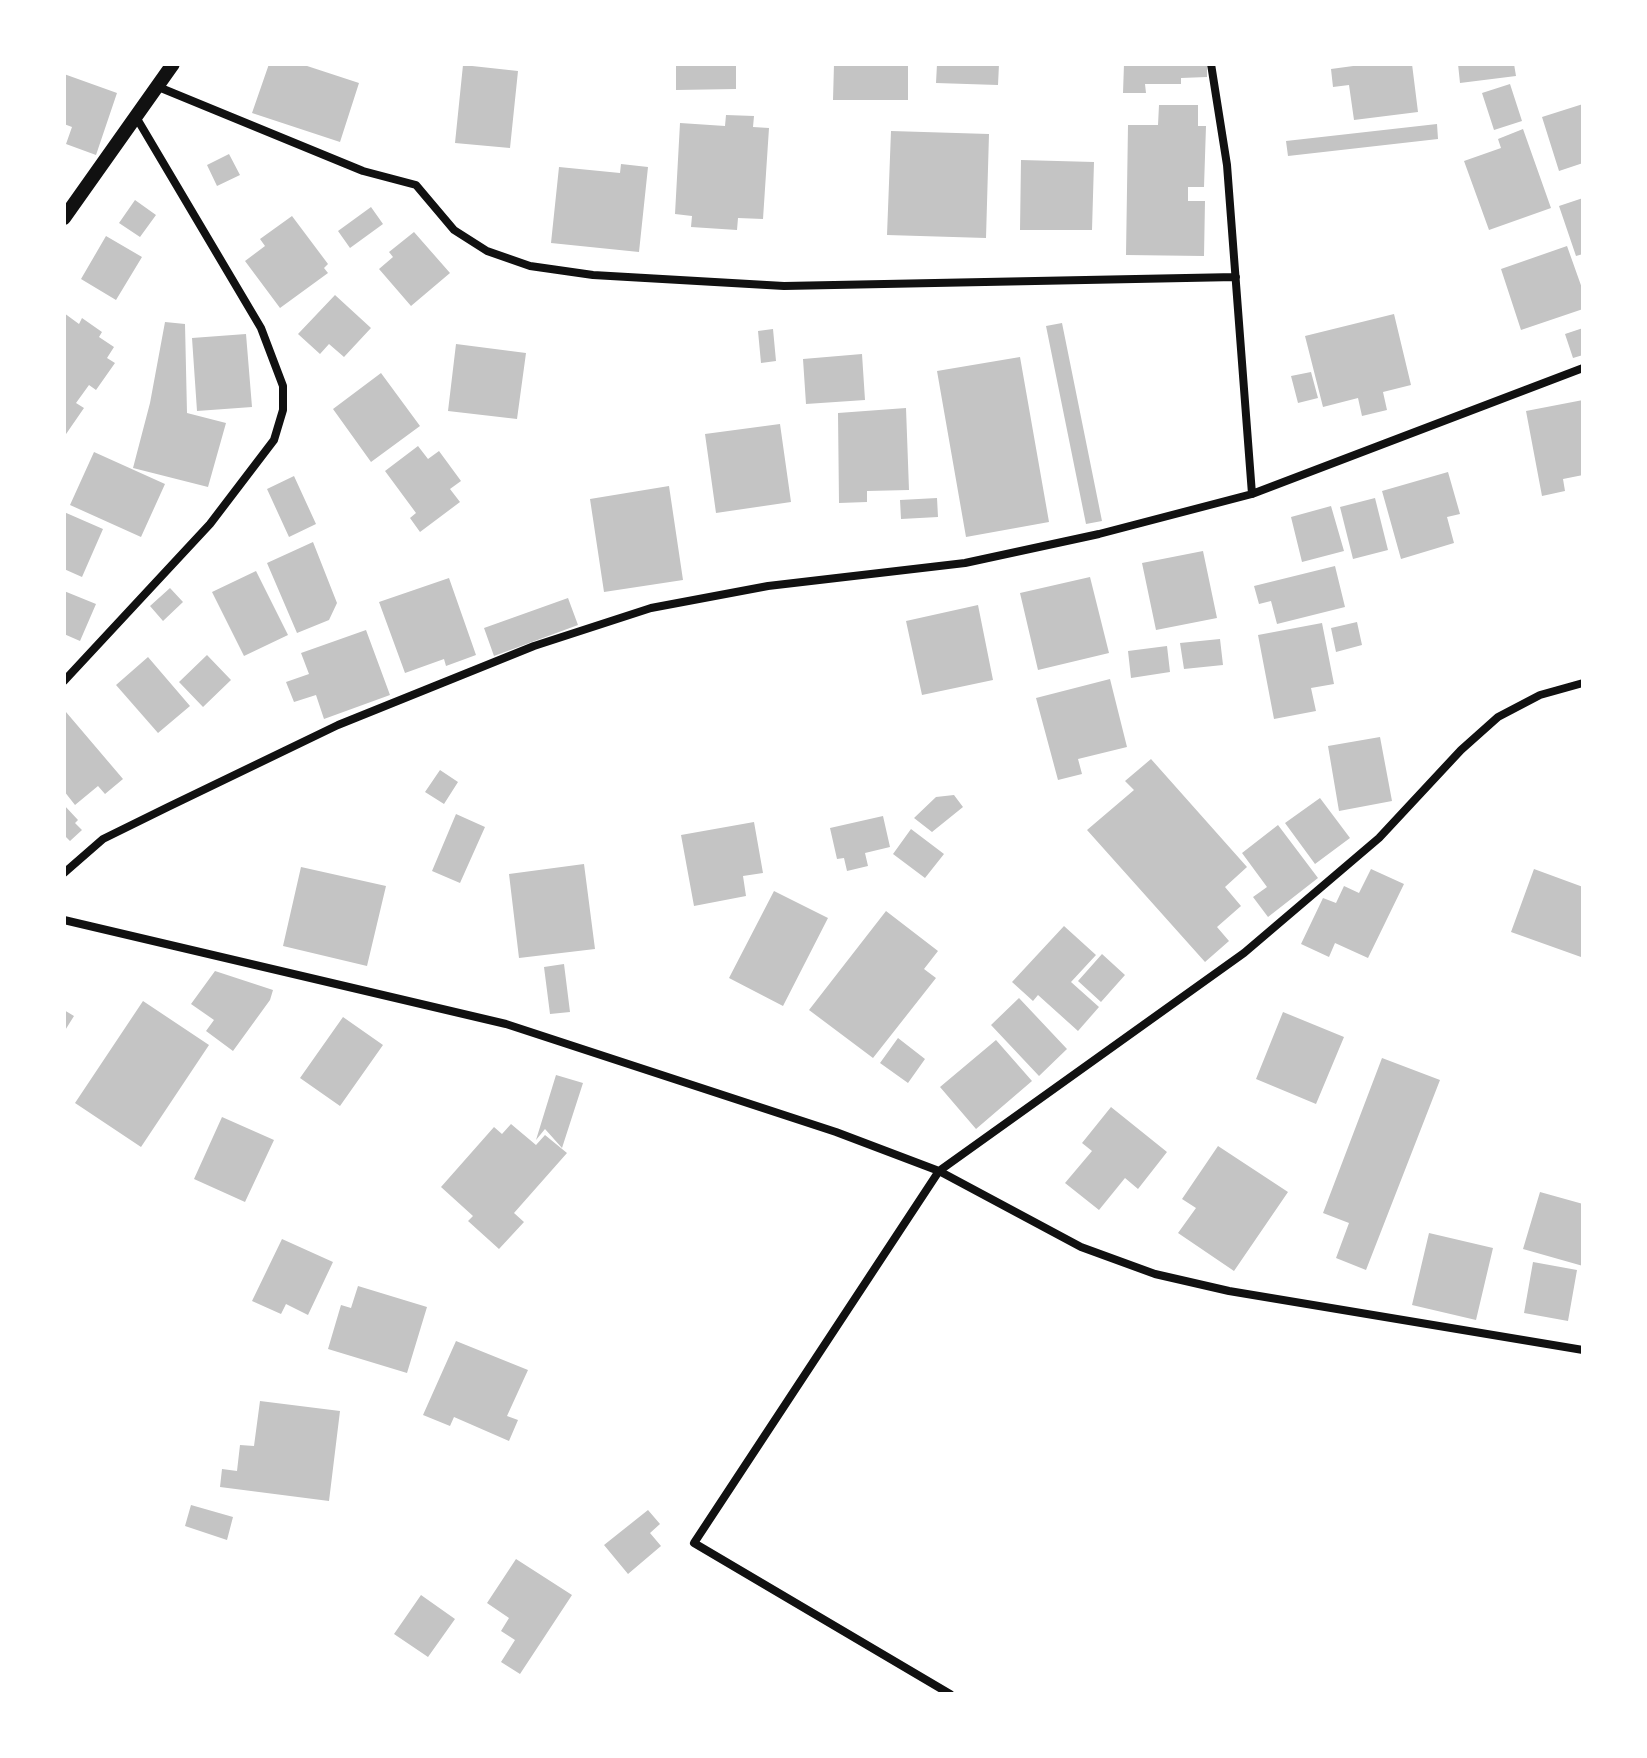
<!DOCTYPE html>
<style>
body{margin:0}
#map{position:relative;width:1647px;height:1758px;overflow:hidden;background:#fff;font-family:Merriweather,serif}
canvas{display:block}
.frame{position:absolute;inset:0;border:66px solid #fff;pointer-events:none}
</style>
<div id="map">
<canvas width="1647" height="1758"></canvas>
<div class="frame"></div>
</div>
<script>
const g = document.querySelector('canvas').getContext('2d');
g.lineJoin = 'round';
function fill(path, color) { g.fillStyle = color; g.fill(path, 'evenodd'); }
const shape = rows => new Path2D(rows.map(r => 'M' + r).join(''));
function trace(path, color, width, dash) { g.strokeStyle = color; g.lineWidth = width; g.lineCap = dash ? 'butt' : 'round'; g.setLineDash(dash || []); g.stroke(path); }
fill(shape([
 [269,64,301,64,359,83,340,142,252,113],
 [676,64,736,64,736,89,676,90],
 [834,64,908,64,908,100,833,100],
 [937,64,999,64,998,85,936,83],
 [1124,64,1207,64,1207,77,1181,78,1181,84,1145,84,1146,93,1123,93],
 [1368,64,1412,64,1418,112,1354,120,1349,85,1333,87,1331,69],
 [1458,64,1514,64,1516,76,1460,83],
 [463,65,518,71,510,148,455,143],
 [64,74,117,93,96,155,66,144,72,127,64,124],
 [1510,84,1522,121,1494,130,1482,93],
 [1583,104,1583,163,1559,171,1542,117],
 [1159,105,1198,105,1198,126,1206,126,1204,187,1188,187,1188,201,1205,201,1204,256,1126,255,1128,125,1158,125],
 [726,115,754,116,753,127,769,128,763,219,738,218,737,230,691,227,692,216,675,214,680,123,725,126],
 [1437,124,1438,139,1288,156,1286,141],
 [1523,129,1551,208,1489,230,1464,161,1501,148,1498,139],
 [891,131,989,134,986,238,887,235],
 [229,154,240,175,217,186,207,165],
 [1021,160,1094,162,1092,230,1020,230],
 [621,164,648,167,639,252,551,243,559,167,620,173],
 [1583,198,1583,254,1576,256,1559,206],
 [135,200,156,215,140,237,119,223],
 [371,207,383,224,350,248,338,231],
 [292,216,328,264,324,268,328,273,280,308,245,261,265,246,260,239],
 [414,232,450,273,411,306,379,269,393,257,389,252],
 [106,236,142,257,116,300,81,279],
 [1567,246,1583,291,1583,309,1521,330,1501,269],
 [335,295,371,328,344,357,329,344,320,354,298,334],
 [64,313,79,324,82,318,102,332,99,337,114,347,107,358,115,363,96,390,89,385,76,403,84,408,64,437],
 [1394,314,1411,385,1383,392,1387,410,1362,416,1358,398,1323,407,1305,336],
 [165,322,185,324,187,413,226,423,208,487,133,468,150,403],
 [1062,323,1102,521,1086,524,1046,326],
 [1583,328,1583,355,1573,358,1565,334],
 [773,329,776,361,761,363,758,331],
 [246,334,252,407,197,411,192,338],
 [456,344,526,353,517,419,448,411],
 [862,354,865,400,806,404,803,359],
 [1020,357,1049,522,966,537,937,371],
 [1311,372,1318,398,1298,403,1291,376],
 [381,373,420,426,371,462,333,409],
 [1583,400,1583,475,1563,479,1565,491,1542,496,1526,411],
 [906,408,909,490,867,491,867,502,839,503,838,413],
 [780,424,791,502,716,513,705,434],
 [418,446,428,459,439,451,461,481,450,489,460,502,420,532,410,518,416,513,385,471],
 [94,452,165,484,141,537,70,505],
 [1448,472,1460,514,1447,517,1454,543,1401,559,1382,491],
 [294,476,316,524,289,537,267,489],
 [669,486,683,580,604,592,590,499],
 [937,498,938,517,901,519,900,500],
 [1375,498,1388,550,1353,559,1340,507],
 [1331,506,1344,551,1302,562,1291,517],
 [64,512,103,529,82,577,64,569],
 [313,542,337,603,329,620,297,633,267,563],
 [1203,551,1217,618,1156,630,1142,563],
 [1335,566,1345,607,1277,624,1271,601,1259,604,1254,586],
 [256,571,288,635,244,656,212,592],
 [1090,577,1109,653,1038,670,1020,593],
 [449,578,476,655,446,666,444,659,405,673,379,602],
 [170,588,183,602,163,621,150,606],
 [64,591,96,604,80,641,64,634],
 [568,598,578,625,494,656,484,628],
 [978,605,993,680,922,695,906,621],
 [1357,622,1362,645,1336,652,1331,628],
 [1322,623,1334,684,1311,688,1316,711,1274,719,1258,635],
 [366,630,390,695,324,719,316,695,294,702,286,682,309,674,301,653],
 [1220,639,1223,665,1184,669,1180,643],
 [1167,646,1170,672,1131,678,1128,651],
 [207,655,231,680,203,707,179,682],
 [148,657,190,706,158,733,116,685],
 [1110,679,1127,747,1078,759,1082,774,1058,780,1036,698],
 [66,712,123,779,105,794,98,786,75,805,64,791],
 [1380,737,1392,801,1339,811,1328,746],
 [1151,759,1247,867,1225,887,1241,906,1217,927,1229,941,1205,962,1087,830,1134,790,1125,781],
 [440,770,458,782,444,804,425,792],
 [954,795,963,807,932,832,914,818,936,797],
 [1320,798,1350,838,1315,864,1285,823],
 [64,805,78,820,75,823,82,830,70,841,64,835],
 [456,814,485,827,460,883,432,871],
 [883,816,890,847,865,853,868,866,847,871,844,858,837,859,830,828],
 [754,822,763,873,743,876,746,896,694,906,681,835],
 [1278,825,1318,878,1268,917,1253,897,1267,887,1242,853],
 [911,829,944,854,925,878,893,854],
 [584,864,595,949,519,958,509,874],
 [301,867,386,886,367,966,283,946],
 [1371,869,1404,884,1368,958,1335,943,1329,957,1301,944,1323,898,1336,903,1344,886,1359,893],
 [1534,869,1583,887,1581,957,1511,932],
 [774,891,828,918,783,1006,729,978],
 [886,911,938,951,924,969,936,978,873,1058,809,1010],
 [1064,926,1096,955,1071,982,1099,1007,1078,1031,1038,995,1033,1001,1012,982],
 [1102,954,1125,975,1101,1002,1078,981],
 [564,964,570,1012,550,1014,544,967],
 [215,971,273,990,270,1000,233,1051,206,1031,214,1020,191,1004],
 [1019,998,1067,1049,1039,1076,991,1025],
 [143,1001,209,1045,141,1147,75,1103],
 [64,1010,74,1016,64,1032],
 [1283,1012,1344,1037,1316,1104,1256,1079],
 [343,1017,383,1045,340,1106,300,1078],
 [898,1038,925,1059,908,1083,880,1063],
 [996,1040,1032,1081,976,1129,940,1087],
 [1382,1058,1440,1080,1366,1270,1336,1258,1349,1223,1323,1213],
 [556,1075,583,1083,562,1148,545,1129,536,1140],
 [1111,1107,1167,1152,1138,1189,1125,1178,1099,1210,1065,1183,1092,1151,1082,1143],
 [222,1117,274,1140,245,1202,194,1179],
 [511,1124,536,1145,545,1135,567,1153,514,1213,524,1222,499,1249,468,1221,473,1216,441,1187,494,1127,502,1134],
 [1218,1146,1288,1192,1234,1271,1178,1233,1196,1208,1182,1199],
 [1540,1192,1583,1204,1583,1266,1523,1249],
 [1429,1233,1493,1248,1476,1320,1412,1305],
 [282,1239,333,1262,308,1315,286,1304,281,1314,252,1301],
 [1533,1262,1577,1270,1568,1321,1524,1313],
 [358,1286,427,1307,407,1373,328,1349,341,1305,351,1308],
 [456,1341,528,1370,507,1416,518,1420,509,1441,454,1417,450,1426,423,1415],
 [260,1401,340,1411,329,1501,220,1487,222,1469,237,1471,240,1445,254,1446],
 [191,1505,233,1517,227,1540,185,1526],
 [648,1510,660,1524,650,1533,661,1546,628,1574,604,1545],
 [516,1559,572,1595,520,1674,501,1662,515,1640,501,1631,509,1618,487,1603],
 [421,1595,455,1619,428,1657,394,1634]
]), '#c4c4c4');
trace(shape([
 [1211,64,1227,165,1252,494],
 [156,86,363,171,416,185,454,230,487,251,530,266,593,275,784,286,1236,277],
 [64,681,210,524,274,440,283,410,283,386,261,328,136,117],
 [64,873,103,839,168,807,338,725,534,646,651,608,768,586,965,563,1099,534,1252,494,1583,368],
 [64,920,506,1024,836,1132,939,1171,1081,1247,1155,1274,1229,1291,1583,1350],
 [950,1694,694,1543,939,1171,1244,953,1379,838,1461,750,1498,717,1540,695,1583,683]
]), '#111', 8);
trace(shape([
 [64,218,173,64]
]), '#111', 14);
</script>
